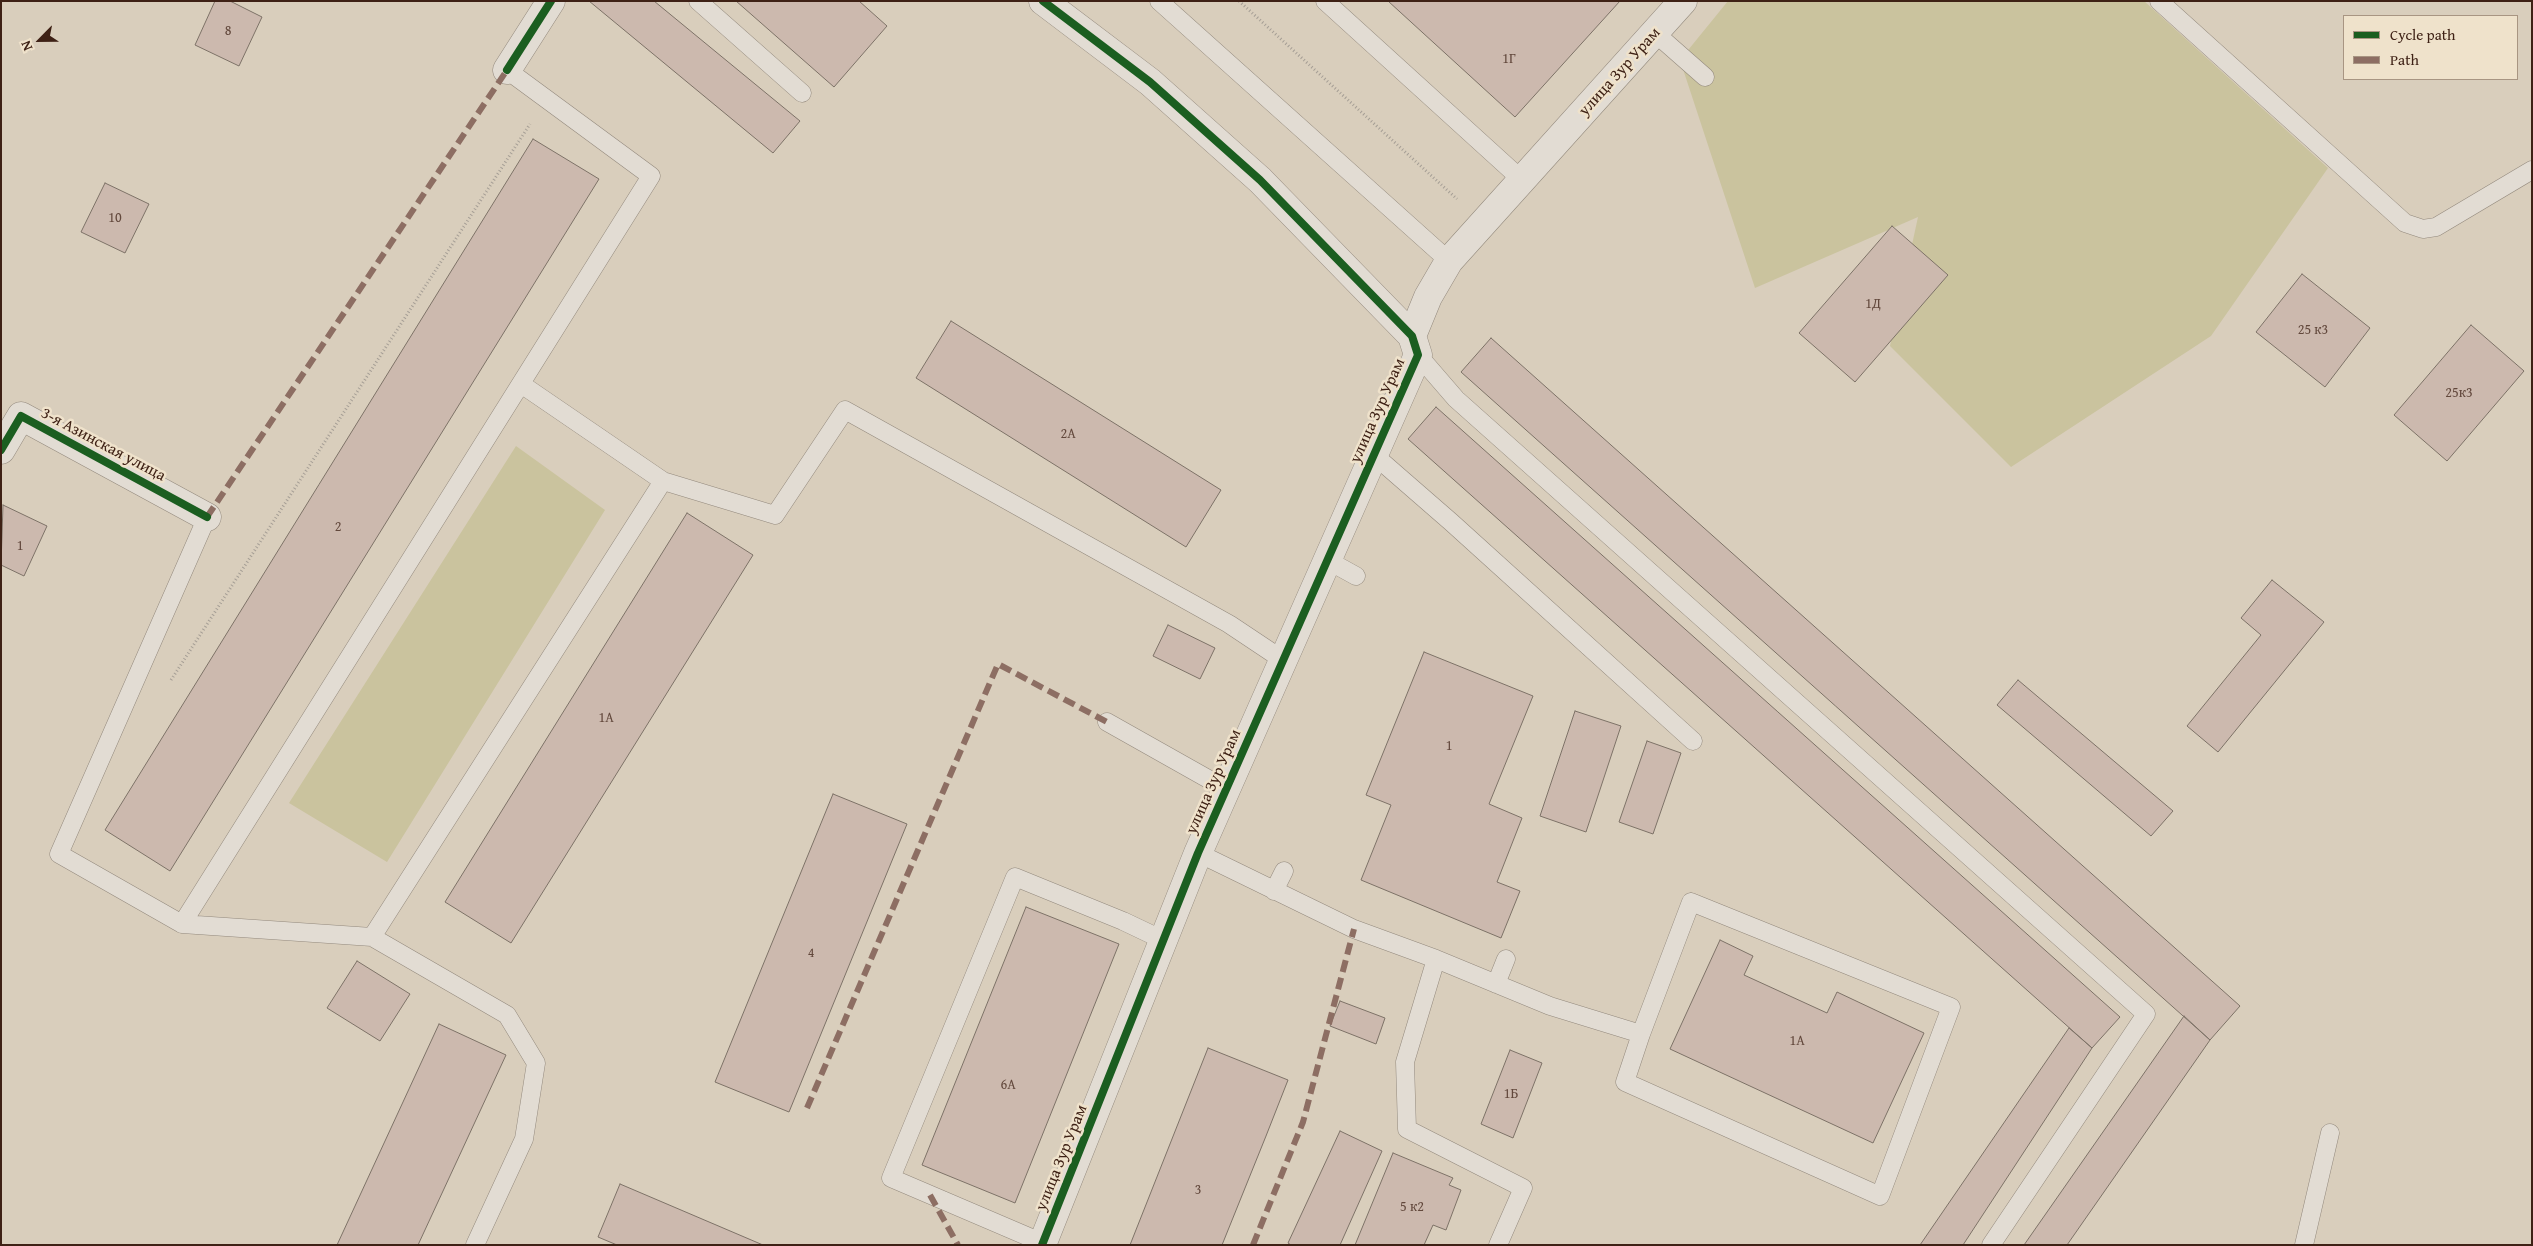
<!DOCTYPE html>
<meta charset="utf-8">
<style>
body{margin:0}
#map{position:relative;width:2533px;height:1246px;overflow:hidden;background:#d9cebc;font-family:"Gentium Book Plus",serif}
canvas{display:block}
.frame{position:absolute;inset:0;border:2px solid #3e2115;pointer-events:none}
.legend{position:absolute;left:2343px;top:15px;width:175px;height:65px;box-sizing:border-box;background:#efe2cb;border:1px solid #a89582;margin:0;padding:6px 9px;list-style:none;font-size:15px;color:#3e2115}
.legend li{display:flex;align-items:center;gap:10px;height:25px}
.legend b{width:25px;border:1px solid #a89582}
.north{position:absolute;left:15px;top:15px;width:50px;height:50px;-webkit-text-stroke:4px #efe2cb;paint-order:stroke;rotate:247deg;font-size:14px;font-weight:700;line-height:20px;text-align:center;color:#3e2115}
.north::after{content:'';display:block;margin:auto;width:18px;height:22px;background:#3e2115;clip-path:polygon(50% 0,100% 100%,50% 72%,0 100%)}
</style>
<div id="map">
<canvas width="2533" height="1246"></canvas>
<div class="frame"></div>
<ul class="legend">
<li><b style="height:6px;background:#1b5e20"></b>Cycle path</li>
<li><b style="height:6px;background:#8d6e63"></b>Path</li>
</ul>
<div class="north">N</div>
</div>
<script>
const g = document.querySelector('canvas').getContext('2d');
g.lineJoin = 'round';
function fill(path, color) { g.fillStyle = color; g.fill(path, 'evenodd'); }
const shape = rows => new Path2D(rows.map(r => 'M' + r).join(''));
function trace(path, color, width, dash) { g.strokeStyle = color; g.lineWidth = width; g.lineCap = dash ? 'butt' : 'round'; g.setLineDash(dash || []); g.stroke(path); }
function label(font, color, halo, rows, align = 'center') {
  g.font = font + ' "Gentium Book Plus",serif'; g.lineWidth = 5; g.setLineDash([]); g.textBaseline = 'middle'; g.strokeStyle = halo; g.fillStyle = color; for (const [text, x, y, turn = 0] of rows) {
    g.save(); g.translate(x, y); g.rotate((+turn || 0) * Math.PI / 180); g.textAlign = isNaN(turn) ? turn : align; if (halo) g.strokeText(text, 0, 0); g.fillText(text, 0, 0); g.restore();
  }
}
fill(shape([
 [1728,1,2144,1,2328,168,2211,336,2011,467,1890,346,1918,217,1755,288,1680,60],
 [516,446,605,510,387,862,289,803]
]), '#cac39e');
const building = shape([
 [215,1,230,1,262,17,239,66,195,45,215,1],
 [589,1,654,1,800,121,773,153,589,1],
 [736,1,859,1,887,26,834,87,736,1],
 [1388,1,1620,1,1515,117,1388,1],
 [533,139,599,179,170,871,105,830,533,139],
 [105,183,149,204,125,253,81,232,105,183],
 [1892,226,1948,275,1855,382,1799,333,1892,226],
 [2302,274,2370,328,2325,387,2256,332,2302,274],
 [951,321,1221,490,1186,547,916,378,951,321],
 [2471,325,2524,371,2447,461,2394,415,2471,325],
 [1491,338,2240,1006,2210,1040,1461,372,1491,338],
 [1436,407,2120,1017,2092,1048,1408,439,1436,407],
 [3,505,47,526,24,576,1,565,3,505],
 [687,513,753,555,511,943,445,902,687,513],
 [2272,580,2324,622,2218,752,2187,726,2261,635,2241,618,2272,580],
 [1168,625,1215,648,1200,679,1153,656,1168,625],
 [1424,652,1533,696,1489,804,1522,818,1497,882,1520,891,1501,938,1361,880,1391,805,1366,795,1424,652],
 [2018,680,2173,811,2151,836,1997,705,2018,680],
 [1575,711,1621,726,1586,832,1540,816,1575,711],
 [1647,741,1681,753,1653,834,1619,822,1647,741],
 [833,794,907,824,789,1112,715,1082,833,794],
 [1026,907,1119,944,1015,1203,922,1165,1026,907],
 [1720,940,1753,956,1744,975,1827,1013,1837,992,1924,1033,1873,1143,1670,1049,1720,940],
 [357,961,410,994,380,1041,327,1008,357,961],
 [1340,1001,1385,1018,1376,1044,1330,1026,1340,1001],
 [2184,1016,2210,1040,2067,1245,2024,1245,2184,1016],
 [439,1024,506,1055,418,1245,337,1245,439,1024],
 [2069,1028,2092,1048,1963,1245,1920,1245,2069,1028],
 [1208,1048,1288,1080,1266,1136,1222,1245,1130,1245,1208,1048],
 [1510,1050,1542,1063,1513,1138,1481,1124,1510,1050],
 [1340,1131,1382,1151,1340,1245,1291,1245,1288,1243,1340,1131],
 [1393,1153,1453,1178,1449,1185,1461,1190,1446,1230,1433,1225,1424,1245,1355,1245,1393,1153],
 [620,1184,763,1245,617,1245,598,1237,620,1184]
]);
fill(building, '#ccb9ae');
trace(building, '#7d7267', 1);
const service = shape([
 [698,1,802,93],
 [1159,1,1449,261],
 [1325,1,1522,180],
 [2159,1,2405,223,2423,229,2436,227,2532,170],
 [1655,33,1705,77],
 [1418,355,1456,399,2146,1014,1991,1245],
 [1374,455,1451,522,1693,741],
 [663,481,775,515,845,410,1229,624,1283,660],
 [207,517,59,854,182,924,372,937,507,1015,536,1063,524,1139,475,1245],
 [1327,560,1356,576],
 [1107,722,1226,789],
 [1198,853,1354,929,1436,959,1550,1006,1641,1034],
 [1274,891,1284,871],
 [1691,902,1951,1007,1880,1196,1625,1082,1641,1034,1691,902],
 [182,924,651,176,507,70],
 [372,937,663,481,521,384],
 [1436,959,1405,1062,1407,1129,1523,1188,1498,1245],
 [1496,984,1506,959],
 [1043,1243,891,1178,1015,877,1123,921,1163,940],
 [2304,1245,2330,1133]
]);
const minor = shape([
 [507,70,551,1],
 [1412,336,1428,297,1449,261,1683,1],
 [1,450,21,416,207,517],
 [1042,1245,1198,853,1418,355,1412,336,1260,180,1150,82,1043,1]
]);
trace(service, '#93897d', 19);
trace(minor, '#93897d', 29);
trace(shape([
 [1239,1,1457,199],
 [171,680,530,124]
]), '#a59e95', 3, [1, 2.5]);
trace(service, '#e2dcd3', 18);
trace(minor, '#e2dcd3', 28);
trace(shape([
 [207,517,507,70],
 [807,1108,998,664,1107,722],
 [930,1195,958,1245],
 [1253,1245,1303,1122,1354,929]
]), '#8d6e63', 6, [12, 6]);
trace(shape([
 [507,70,551,1],
 [1,450,21,416,207,517],
 [1042,1245,1198,853,1418,355,1412,336,1260,180,1150,82,1043,1]
]), '#1b5e20', 8);
label('14px', '#62483c', null, [
 ["8",228,31],
 ["1Г",1509,59],
 ["10",115,218],
 ["1Д",1873,304],
 ["25 к3",2313,330],
 ["25к3",2459,393],
 ["2А",1068,434],
 ["2",338,527],
 ["1",20,546],
 ["1А",606,718],
 ["1",1449,746],
 ["4",811,953],
 ["1А",1797,1041],
 ["6А",1008,1085],
 ["1Б",1511,1094],
 ["3",1198,1190],
 ["5 к2",1412,1207]
]);
label('16px', '#3e2115', '#efe2cb', [
 ["улица Зур Урам",1620,72,-48],
 ["улица Зур Урам",1378,411,-66],
 ["3-я Азинская улица",103,445,28],
 ["улица Зур Урам",1214,782,-66],
 ["улица Зур Урам",1062,1158,-68]
]);
</script>
